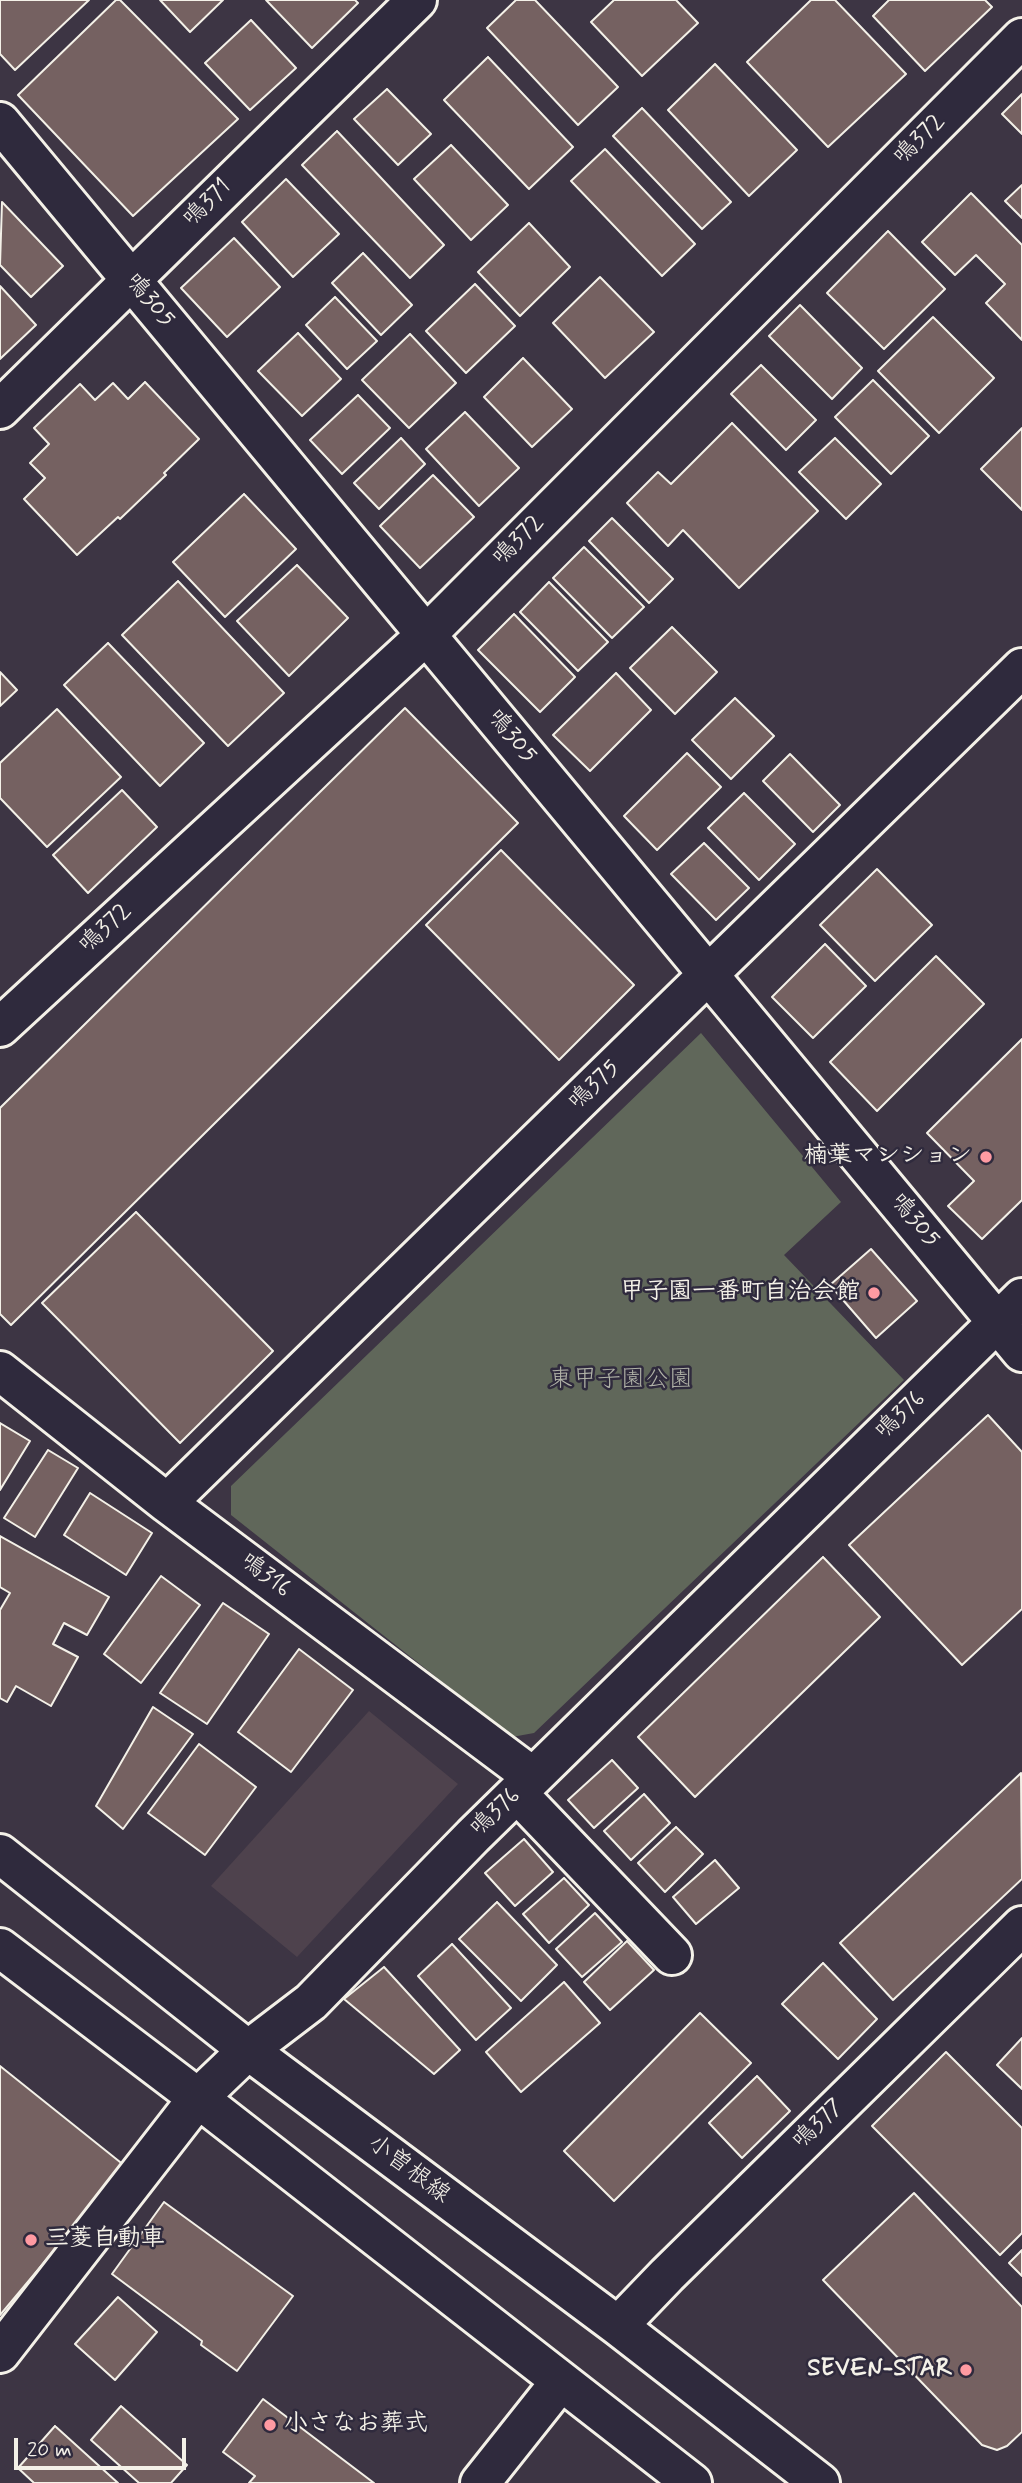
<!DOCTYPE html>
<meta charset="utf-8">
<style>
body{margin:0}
#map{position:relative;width:1022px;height:2483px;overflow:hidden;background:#3d3544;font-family:Mynerve,sans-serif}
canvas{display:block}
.scale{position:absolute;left:14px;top:2438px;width:172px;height:32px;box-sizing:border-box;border:4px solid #f4f1e8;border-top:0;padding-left:9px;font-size:21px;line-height:24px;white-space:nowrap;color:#f4f1e8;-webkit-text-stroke:5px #2f2a3d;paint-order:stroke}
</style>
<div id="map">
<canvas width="1022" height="2483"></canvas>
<div class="scale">20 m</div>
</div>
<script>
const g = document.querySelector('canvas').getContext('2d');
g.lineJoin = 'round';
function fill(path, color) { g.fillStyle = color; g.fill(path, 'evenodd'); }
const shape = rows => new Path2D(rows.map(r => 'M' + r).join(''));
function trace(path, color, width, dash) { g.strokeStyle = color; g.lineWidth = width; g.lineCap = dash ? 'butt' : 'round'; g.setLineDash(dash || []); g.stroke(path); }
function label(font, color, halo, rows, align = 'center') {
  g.font = font + ' Mynerve,"Klee One",sans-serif'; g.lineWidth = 5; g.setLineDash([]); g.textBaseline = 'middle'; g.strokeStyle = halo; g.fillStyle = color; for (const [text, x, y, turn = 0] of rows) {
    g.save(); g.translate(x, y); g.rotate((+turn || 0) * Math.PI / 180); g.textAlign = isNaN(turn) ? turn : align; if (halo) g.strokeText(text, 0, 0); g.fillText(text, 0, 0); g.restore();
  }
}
fill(shape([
 [369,1711,458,1784,297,1957,211,1886]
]), '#4e424d');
fill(shape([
 [701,1033,841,1202,784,1255,904,1380,534,1733,512,1737,231,1515,231,1486]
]), '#60675a');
const building = shape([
 [0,0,89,0,15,70,0,54,0,0],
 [116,0,120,0,238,119,133,216,18,95,116,0],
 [160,0,223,0,190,32,160,0],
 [266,0,355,0,358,3,312,48,266,0],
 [516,0,535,0,618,87,578,125,487,28,516,0],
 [614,0,676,0,698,23,642,76,591,22,614,0],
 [811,0,835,0,906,74,828,147,747,62,811,0],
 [889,0,985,0,992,7,925,71,873,16,889,0],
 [251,20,296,68,250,110,205,63,251,20],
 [488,57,573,147,529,189,444,100,488,57],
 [715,64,797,150,749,196,668,110,715,64],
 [387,89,431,134,398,165,354,119,387,89],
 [1022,94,1022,134,1002,114,1022,94],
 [642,108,731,202,702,229,613,136,642,108],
 [337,131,444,245,410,278,302,165,337,131],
 [451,145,508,205,471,240,414,179,451,145],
 [605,149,695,244,662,276,571,181,605,149],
 [286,179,339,234,293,277,242,222,286,179],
 [1022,185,1022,218,1005,201,1022,185],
 [971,193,1022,245,1022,340,986,303,1005,284,976,255,955,275,922,242,971,193],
 [2,202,63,266,31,297,0,265,2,202],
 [529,223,570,267,520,316,478,272,529,223],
 [888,231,945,289,884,349,827,293,888,231],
 [234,238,280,287,227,337,181,288,234,238],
 [363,253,412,305,381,335,332,283,363,253],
 [600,277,654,332,605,378,553,323,600,277],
 [475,284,515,326,466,373,426,331,475,284],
 [0,286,36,325,0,359,0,286],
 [335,297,377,341,347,369,306,325,335,297],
 [800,305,862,368,832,399,769,336,800,305],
 [933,317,994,378,939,433,878,371,933,317],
 [298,333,341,379,302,416,258,371,298,333],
 [410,334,456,383,409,428,362,380,410,334],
 [523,358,572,409,532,447,484,397,523,358],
 [761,365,816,420,786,450,731,394,761,365],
 [873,380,929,436,891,474,835,417,873,380],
 [145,382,199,439,164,473,166,475,120,519,118,517,77,555,24,499,45,478,30,463,49,444,34,428,80,384,95,400,113,383,128,399,145,382],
 [358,395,390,428,342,474,310,440,358,395],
 [465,412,519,468,479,506,426,449,465,412],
 [732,423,818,511,739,588,683,530,668,546,627,503,658,472,671,484,732,423],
 [1022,428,1022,510,981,469,1022,428],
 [401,438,425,464,379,509,354,483,401,438],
 [835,438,881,484,846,519,799,472,835,438],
 [433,475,474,517,420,568,380,526,433,475],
 [244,494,296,549,225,617,173,562,244,494],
 [612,518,673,579,649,603,589,541,612,518],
 [584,547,644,607,612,638,553,578,584,547],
 [297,565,348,618,289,676,237,621,297,565],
 [178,581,284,693,228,746,122,635,178,581],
 [549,582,608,642,578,671,520,612,549,582],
 [514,614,575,677,540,712,478,650,514,614],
 [672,627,717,672,675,714,630,668,672,627],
 [108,643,204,743,160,786,64,685,108,643],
 [0,672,17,690,0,706,0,672],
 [616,673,651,710,590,771,553,735,616,673],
 [735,698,774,736,731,779,692,740,735,698],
 [405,708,518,823,11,1325,0,1314,0,1108,405,708],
 [57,709,121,777,47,847,0,798,0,763,57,709],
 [687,753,721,787,657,850,624,816,687,753],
 [790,754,840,805,813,832,763,781,790,754],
 [122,790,157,827,88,893,53,855,122,790],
 [744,793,795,844,759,880,708,828,744,793],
 [704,843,749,888,716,920,671,874,704,843],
 [501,850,634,985,559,1060,426,925,501,850],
 [877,869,932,925,875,981,820,925,877,869],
 [825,944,866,986,813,1038,772,997,825,944],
 [936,956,984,1004,877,1111,830,1062,936,956],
 [1022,1039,1022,1200,982,1239,948,1206,974,1181,927,1133,1022,1039],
 [136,1212,273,1351,180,1443,42,1303,136,1212],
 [871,1249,917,1301,876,1338,830,1285,871,1249],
 [988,1415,1022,1452,1022,1609,962,1665,849,1545,988,1415],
 [0,1423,30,1441,0,1490,0,1423],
 [48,1450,78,1468,35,1537,4,1518,48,1450],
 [90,1493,152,1533,126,1575,64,1535,90,1493],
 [0,1536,109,1597,87,1635,64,1623,53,1644,78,1657,51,1706,16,1686,7,1702,0,1698,0,1610,10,1593,0,1587,0,1536],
 [823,1557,880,1617,695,1797,638,1737,823,1557],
 [161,1576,200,1605,141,1683,104,1654,161,1576],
 [223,1603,269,1634,207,1724,160,1693,223,1603],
 [299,1649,353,1690,291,1772,238,1732,299,1649],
 [153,1707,193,1734,123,1829,96,1806,153,1707],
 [199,1744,256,1787,205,1855,148,1813,199,1744],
 [612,1760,638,1788,594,1828,568,1800,612,1760],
 [1021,1773,1022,1879,893,2000,840,1943,1021,1773],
 [644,1794,670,1823,631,1860,604,1831,644,1794],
 [676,1827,703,1854,665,1892,638,1863,676,1827],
 [524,1839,553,1872,515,1906,485,1873,524,1839],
 [715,1860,739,1888,696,1924,673,1897,715,1860],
 [564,1878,589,1905,549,1943,523,1914,564,1878],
 [497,1902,557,1965,521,2001,459,1939,497,1902],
 [595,1913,622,1942,582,1977,556,1949,595,1913],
 [627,1941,654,1970,610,2010,584,1982,627,1941],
 [452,1944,511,2008,476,2040,418,1976,452,1944],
 [823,1963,877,2019,838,2059,782,2004,823,1963],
 [384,1967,460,2050,434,2074,344,1999,384,1967],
 [564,1982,600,2023,521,2092,486,2052,564,1982],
 [700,2013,751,2063,614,2201,564,2151,700,2013],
 [1022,2038,1022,2089,997,2065,1022,2038],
 [946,2052,1022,2128,1022,2233,1000,2255,872,2126,946,2052],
 [0,2066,125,2166,0,2315,0,2066],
 [757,2076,790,2111,742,2158,709,2123,757,2076],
 [914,2193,1022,2307,1022,2432,1007,2446,997,2450,982,2445,823,2280,914,2193],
 [164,2202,293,2296,237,2371,201,2345,202,2341,112,2274,164,2202],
 [1022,2250,1022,2276,1009,2263,1022,2250],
 [118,2297,157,2332,115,2380,75,2344,118,2297],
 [263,2399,374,2483,249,2483,255,2476,223,2452,263,2399],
 [121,2406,187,2465,171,2483,139,2483,91,2440,121,2406],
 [55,2426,118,2483,34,2483,18,2468,55,2426]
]);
fill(building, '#756161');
trace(building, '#f4f1e8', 2);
const minor = shape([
 [0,122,1022,1352],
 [0,409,417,0],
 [0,1027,426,635,1022,38],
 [0,1371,167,1503,533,1777],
 [167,1503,1022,668],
 [517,1793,672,1955],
 [0,1854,248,2050,618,2326,820,2483],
 [0,1948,198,2098,692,2483],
 [618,2326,667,2275,1022,1926],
 [0,2353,198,2098,248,2050,311,2002,473,1836,1022,1298],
 [480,2483,561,2381]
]);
trace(minor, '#f4f1e8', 44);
trace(minor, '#2f2a3d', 38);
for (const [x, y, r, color] of [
 [986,1157,7,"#ff9aa2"],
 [874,1293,7,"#ff9aa2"],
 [31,2240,7,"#ff9aa2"],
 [966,2370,7,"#ff9aa2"],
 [270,2425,7,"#ff9aa2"]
]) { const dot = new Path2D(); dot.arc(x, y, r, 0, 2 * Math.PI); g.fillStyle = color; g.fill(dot); trace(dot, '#2f2a3d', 2.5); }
label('24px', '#f4f1e8', '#2f2a3d', [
 ["鳴372",920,140,-45],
 ["鳴371",208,204,-44],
 ["鳴305",149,301,50],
 ["鳴372",519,541,-45],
 ["鳴305",511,737,50],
 ["鳴372",106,929,-43],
 ["鳴375",595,1086,-44],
 ["鳴305",914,1221,50],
 ["鳴376",901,1416,-44],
 ["鳴316",265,1576,37],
 ["鳴376",496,1813,-44],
 ["鳴377",819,2125,-44],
 ["小曽根線",408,2170,37]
]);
label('bold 24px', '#f4f1e8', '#2f2a3d', [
 ["楠葉マンション",972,1157],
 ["甲子園一番町自治会館",860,1293],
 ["三菱自動車",45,2240,"left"],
 ["SEVEN-STAR",952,2370],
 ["小さなお葬式",284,2425,"left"]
], 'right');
label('24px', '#b1b3a8', '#2f2a3d', [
 ["東甲子園公園",621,1381]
]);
</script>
